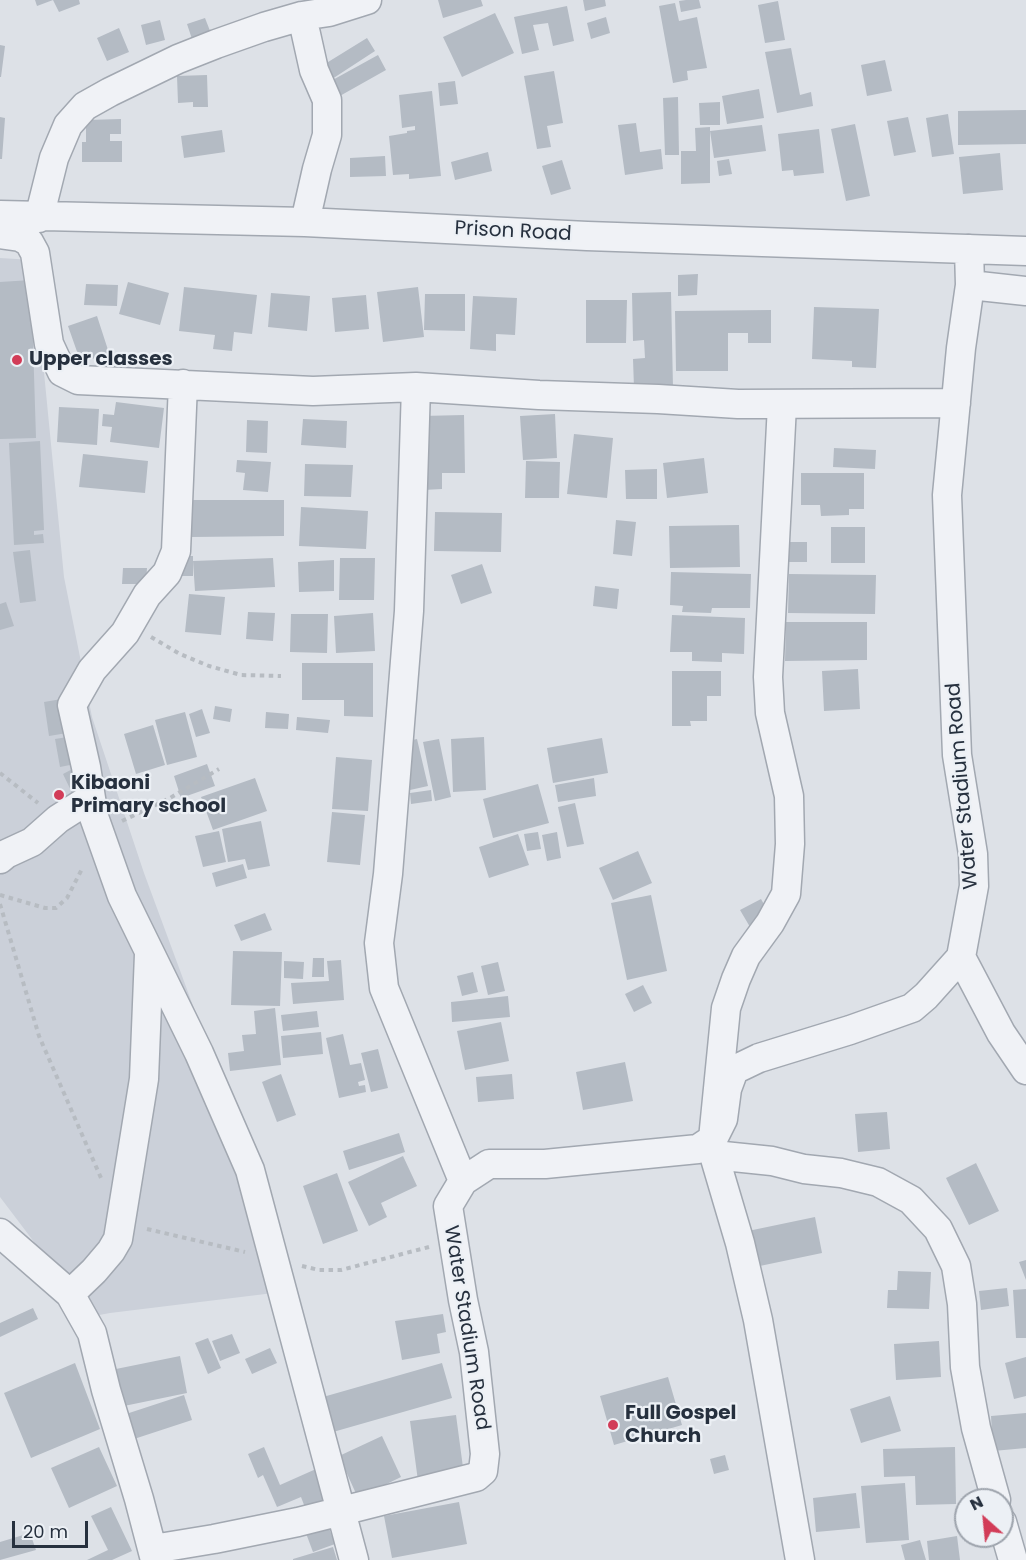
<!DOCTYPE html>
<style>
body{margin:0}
#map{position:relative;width:1026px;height:1560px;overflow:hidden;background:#dde1e7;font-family:Poppins,sans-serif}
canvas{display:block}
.north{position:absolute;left:954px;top:1488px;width:60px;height:60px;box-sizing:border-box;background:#ecf0f5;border:2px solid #9da3ac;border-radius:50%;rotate:333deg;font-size:16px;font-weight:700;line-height:24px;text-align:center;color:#26303e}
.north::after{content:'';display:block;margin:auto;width:21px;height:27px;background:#d23c58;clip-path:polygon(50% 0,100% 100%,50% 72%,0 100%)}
.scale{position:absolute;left:12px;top:1521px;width:76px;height:27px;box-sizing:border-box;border:3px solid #26303e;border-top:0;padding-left:8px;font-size:18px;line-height:21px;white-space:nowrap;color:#26303e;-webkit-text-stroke:4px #ecf0f5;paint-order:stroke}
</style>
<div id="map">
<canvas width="1026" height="1560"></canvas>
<div class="north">N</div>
<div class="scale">20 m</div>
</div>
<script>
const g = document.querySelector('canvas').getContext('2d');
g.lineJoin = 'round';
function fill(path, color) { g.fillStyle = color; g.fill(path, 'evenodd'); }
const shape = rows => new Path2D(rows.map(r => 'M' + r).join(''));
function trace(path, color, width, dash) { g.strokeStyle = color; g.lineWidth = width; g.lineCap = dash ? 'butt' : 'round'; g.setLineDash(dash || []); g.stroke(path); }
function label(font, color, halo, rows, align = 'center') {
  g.font = font + ' Poppins,sans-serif'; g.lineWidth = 4.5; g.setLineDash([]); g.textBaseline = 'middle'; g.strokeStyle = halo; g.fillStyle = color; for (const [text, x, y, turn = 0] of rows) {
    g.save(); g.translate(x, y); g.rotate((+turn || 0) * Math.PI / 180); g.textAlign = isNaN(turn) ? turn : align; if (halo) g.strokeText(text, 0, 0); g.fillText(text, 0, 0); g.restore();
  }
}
fill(shape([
 [0,258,33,260,64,577,92,717,144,873,298,1290,110,1313,83,1318,53,1267,0,1197]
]), '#cbd0d9');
fill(shape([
 [35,0,53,0,37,6],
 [53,0,79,0,80,4,59,12],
 [438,0,481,0,483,6,443,18],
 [583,0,605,0,606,6,585,11],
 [686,0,699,0,701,8,681,12,679,1],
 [778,1,785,40,765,43,758,5],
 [675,3,679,21,697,17,707,68,687,71,688,80,673,83,659,6],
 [567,6,574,41,553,46,548,23,533,25,539,50,522,54,514,17],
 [495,13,514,53,462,77,443,37],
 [606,17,610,33,591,39,587,23],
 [205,18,212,36,193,42,187,24],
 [160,20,165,40,146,45,141,25],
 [119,28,129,52,107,61,97,38],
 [367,38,375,51,329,81,320,67],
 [0,45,5,46,1,77,0,77],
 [791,48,800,95,811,92,813,106,777,113,765,52],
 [378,55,386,70,338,97,329,82],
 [885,60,892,91,867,96,861,65],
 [554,71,563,123,547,126,551,147,537,149,524,76],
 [207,75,208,107,193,107,193,102,178,103,177,76],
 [455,81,458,104,440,106,438,83],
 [759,89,764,118,727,124,722,96],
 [432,91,441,176,409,179,409,174,393,175,389,136,407,133,407,131,415,130,415,126,402,128,399,95],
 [678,97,679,155,665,155,663,98],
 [720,102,720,125,700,125,699,103],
 [1026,110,1026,144,958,145,958,111],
 [948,114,954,154,932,157,926,118],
 [0,117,5,118,2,159,0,159],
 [908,117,916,152,894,156,887,121],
 [121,119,121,134,110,134,110,141,122,141,122,162,82,162,82,142,86,142,86,120],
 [636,123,640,152,661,149,663,169,625,175,618,125],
 [855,124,870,196,846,201,831,129],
 [762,125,766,151,714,158,710,131],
 [710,127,710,183,681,184,681,151,696,151,695,128],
 [819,129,824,173,794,176,793,170,782,171,778,134],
 [222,130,225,152,184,158,181,136],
 [488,152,492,171,455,180,451,162],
 [1000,153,1003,190,963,194,959,157],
 [385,156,386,176,350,177,350,158],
 [729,159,732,174,719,176,717,161],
 [562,160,571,189,551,195,542,166],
 [698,274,697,295,678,296,678,275],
 [31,280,36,438,0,439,0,282],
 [128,282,169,293,160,325,119,314],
 [86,284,118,285,117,306,84,305],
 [184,287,257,295,252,334,234,332,232,351,213,349,215,335,179,331],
 [418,287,424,337,383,342,377,292],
 [671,292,673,388,634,388,633,359,645,358,644,340,633,341,632,293],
 [271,293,310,296,307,331,268,327],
 [425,294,465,294,465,331,424,330],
 [366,295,369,329,335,332,332,298],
 [473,296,517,298,515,335,496,334,496,351,470,349],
 [586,300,627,300,626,343,586,343],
 [814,307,879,309,876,368,852,367,852,361,812,359],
 [771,310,771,343,748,343,748,333,728,333,728,371,676,371,675,311],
 [97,316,109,353,81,363,68,326],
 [116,402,164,408,159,448,110,442,112,427,102,426,103,414,114,415],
 [59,407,99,409,97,445,57,442],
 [555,414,557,458,523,460,520,416],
 [464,415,465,473,442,473,442,489,423,490,422,416],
 [303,419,347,421,346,448,301,445],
 [247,420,268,421,267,453,246,452],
 [574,434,613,438,607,498,567,494],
 [40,441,44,530,34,531,34,535,43,534,44,543,14,545,9,443],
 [834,448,876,450,875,469,833,467],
 [83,454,148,461,145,493,79,487],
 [704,458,708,493,667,498,663,463],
 [237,460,271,462,268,492,243,490,245,473,236,472],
 [526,461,560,462,559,498,525,498],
 [305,464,353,465,351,497,304,496],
 [657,469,657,499,626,499,625,470],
 [801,473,864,473,864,509,849,509,849,515,821,516,820,505,801,505],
 [192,500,284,500,284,536,192,537],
 [301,507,368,511,366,549,299,546],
 [435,512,502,513,501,552,434,551],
 [616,520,636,522,632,556,613,554],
 [739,525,740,567,670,568,669,526],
 [831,527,865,527,865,563,831,563],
 [785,542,807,542,807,562,785,562],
 [30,550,36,601,20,603,13,552],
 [177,556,193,556,193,576,176,576],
 [273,558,275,587,195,591,193,561],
 [340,558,375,558,374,600,339,600],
 [334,560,334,591,299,592,298,562],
 [482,564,492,593,461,604,451,575],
 [123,568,147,568,146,584,122,584],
 [671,572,751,574,750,608,712,608,711,613,682,612,683,606,670,605],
 [789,574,876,575,875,614,788,613],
 [595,586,619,589,617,609,593,606],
 [189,594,225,597,221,635,185,632],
 [6,602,14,626,0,630,0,604],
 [248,612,275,613,273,641,246,639],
 [373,613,375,651,336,653,334,616],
 [291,614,328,614,327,653,290,652],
 [672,615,745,618,744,654,722,653,722,662,692,661,692,652,670,652],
 [786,622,867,622,867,660,785,661],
 [302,663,373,663,373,717,344,716,344,700,302,700],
 [858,669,860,709,824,711,822,671],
 [672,671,721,671,721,696,707,696,707,721,690,721,691,726,672,726],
 [79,696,85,730,49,736,44,702],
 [215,706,232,709,230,722,213,719],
 [202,709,210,733,196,737,189,714],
 [185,712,197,757,167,765,155,720],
 [266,712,289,714,288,729,265,728],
 [297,717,330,720,328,733,296,730],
 [153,725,165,765,136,774,124,734],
 [80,735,85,762,60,767,55,739],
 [484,737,486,790,453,792,451,739],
 [602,738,608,773,553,783,547,748],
 [417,739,428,786,410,790,399,743],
 [439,739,451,797,435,801,423,742],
 [336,757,372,760,368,811,332,809],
 [84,763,95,787,74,797,63,774],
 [207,764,215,786,181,798,174,776],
 [255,778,267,811,213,830,201,797],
 [594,778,596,796,558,802,555,785],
 [538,784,549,823,493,838,483,799],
 [431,790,432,801,411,804,410,793],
 [575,803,584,844,567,847,558,807],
 [332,812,365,815,360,865,327,862],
 [261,821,270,866,248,870,245,859,228,862,222,829],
 [219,831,226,862,203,867,195,836],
 [538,832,541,849,527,851,524,834],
 [557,832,561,858,547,861,542,835],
 [518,834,529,865,489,878,479,847],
 [638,851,652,883,613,900,599,868],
 [243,864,247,878,216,887,212,873],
 [651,895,667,971,627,980,611,903],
 [761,899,770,915,750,927,740,910],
 [265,913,272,930,241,941,234,925],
 [233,951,282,952,280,1006,231,1005],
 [313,958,324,958,324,977,312,977],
 [341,960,344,1000,293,1004,291,983,329,981,327,961],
 [284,961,304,962,303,979,284,978],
 [498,962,505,991,488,995,481,966],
 [473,972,478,992,462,996,457,976],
 [643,985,652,1003,634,1012,625,994],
 [508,996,510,1017,452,1022,451,1002],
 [275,1008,281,1065,230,1071,228,1053,244,1051,242,1035,256,1034,254,1011],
 [317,1011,319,1027,283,1031,281,1015],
 [501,1022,509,1061,465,1070,457,1031],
 [321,1032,323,1054,283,1058,281,1036],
 [343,1034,350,1065,361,1063,365,1080,358,1082,359,1086,365,1085,366,1092,339,1098,326,1038],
 [378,1049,388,1088,371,1092,361,1053],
 [625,1062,633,1101,583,1110,576,1072],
 [281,1074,296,1115,277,1122,262,1082],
 [512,1074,514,1099,478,1102,476,1077],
 [887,1112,890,1149,858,1152,855,1114],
 [399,1133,405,1152,349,1170,343,1151],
 [403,1156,417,1186,381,1203,387,1217,369,1226,348,1182],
 [976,1163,999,1211,969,1225,946,1178],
 [337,1173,358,1231,323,1244,303,1186],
 [815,1217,822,1253,755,1267,748,1231],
 [1026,1260,1026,1280,1019,1262],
 [898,1271,931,1272,929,1309,887,1308,888,1290,897,1290],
 [1007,1288,1009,1306,981,1310,979,1291],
 [1026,1289,1026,1338,1016,1338,1013,1290],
 [33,1308,38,1319,0,1337,0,1323],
 [443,1314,446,1332,437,1334,440,1353,402,1360,395,1321],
 [232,1334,240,1353,220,1361,212,1341],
 [208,1338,221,1368,208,1374,195,1343],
 [939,1341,941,1377,896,1380,894,1344],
 [270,1348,277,1363,252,1374,245,1359],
 [180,1356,187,1393,124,1406,116,1369],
 [1026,1357,1026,1396,1014,1399,1005,1363],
 [75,1363,100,1429,31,1458,4,1393],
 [442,1363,452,1398,333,1432,323,1397],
 [668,1377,682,1425,614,1445,600,1396],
 [184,1395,192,1420,134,1439,126,1414],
 [890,1396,901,1431,861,1443,850,1409],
 [1026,1413,1026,1448,993,1451,991,1416],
 [456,1415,464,1475,418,1481,410,1421],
 [382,1436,401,1477,358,1498,339,1456],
 [99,1447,117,1486,69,1508,51,1468],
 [264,1447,280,1485,316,1469,329,1500,306,1510,301,1497,277,1507,263,1475,258,1478,248,1454],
 [955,1447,956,1504,916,1505,915,1476,884,1477,883,1449],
 [725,1455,729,1470,714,1474,710,1459],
 [905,1483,909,1540,866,1543,861,1486],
 [856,1493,860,1528,816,1532,813,1498],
 [459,1502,467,1544,392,1558,384,1516],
 [111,1507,132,1551,112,1560,87,1560,108,1550,91,1516],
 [326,1520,335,1544,313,1552,304,1528],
 [30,1533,36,1550,0,1560,0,1542],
 [957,1536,960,1560,929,1560,927,1541],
 [920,1540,926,1560,905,1560,901,1545],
 [333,1547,337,1560,293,1560,293,1559]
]), '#b4bbc4');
const minor = shape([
 [302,16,314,70,327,100,327,135,317,169,305,222],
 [0,215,305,222,587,236,1026,251],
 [39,218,54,158,68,125,85,106,110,92,178,59,216,44,264,27,302,16,329,12,367,0],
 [0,234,20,237,29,242,35,253,49,344,62,372,78,380,313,391,416,387,539,395,658,399,738,404,956,403],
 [970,285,1026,291],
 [183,384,176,551,167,573,147,595,125,633,92,670,72,705,86,767,94,817,122,896,199,1053,250,1170,354,1560],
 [416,387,409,611,388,874,379,943,384,988,463,1181],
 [782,405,768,677,770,713,789,796,790,844,786,894,770,923,746,956,736,979,726,1008,713,1139,714,1155,740,1243,758,1320,800,1560],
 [0,859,6,854,32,842,58,819,91,798],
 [961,957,1001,1033,1026,1070],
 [714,1155,772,1161,804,1169,841,1173,878,1182,911,1200,938,1229,956,1266,962,1304,965,1367,976,1428,996,1500],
 [0,1233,70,1294,92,1333,106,1390,139,1499,155,1560],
 [70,1294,94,1271,111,1251,118,1239,144,1079,149,954],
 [1002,1522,1013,1560],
 [153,1549,214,1539,298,1522,476,1477,483,1471,485,1454,474,1352,463,1300,448,1206,463,1181,489,1164,545,1164,698,1149,713,1139,723,1119,727,1089,734,1070,759,1058,850,1030,912,1008,926,996,961,957,974,886,973,854,957,755,947,495,961,348,970,285,969,249]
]);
trace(minor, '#a2a8b1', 31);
trace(shape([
 [151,637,180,654,209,666,241,675,281,676],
 [0,773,38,803],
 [122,821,170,798,219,769],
 [0,895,45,908,56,908,67,898,83,867],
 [0,904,39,1036,101,1178],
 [147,1229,245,1252],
 [302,1266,319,1270,341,1270,429,1247]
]), '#b7bcc2', 4, [4.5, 4.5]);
trace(minor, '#f0f2f6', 28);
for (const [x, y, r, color] of [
 [17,360,6,"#d23c58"],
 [59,795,6,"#d23c58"],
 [613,1425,6,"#d23c58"]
]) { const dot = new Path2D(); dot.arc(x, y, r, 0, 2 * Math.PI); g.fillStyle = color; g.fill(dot); trace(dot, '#ecf0f5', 2); }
label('20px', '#26303e', '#ecf0f5', [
 ["Prison Road",513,232,3],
 ["Water Stadium Road",963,786,-95],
 ["Water Stadium Road",466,1328,81]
]);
label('bold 20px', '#26303e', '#ecf0f5', [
 ["Upper classes",29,360],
 ["Kibaoni",71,784],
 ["Primary school",71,807],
 ["Full Gospel",625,1414],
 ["Church",625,1437]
], 'left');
</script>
